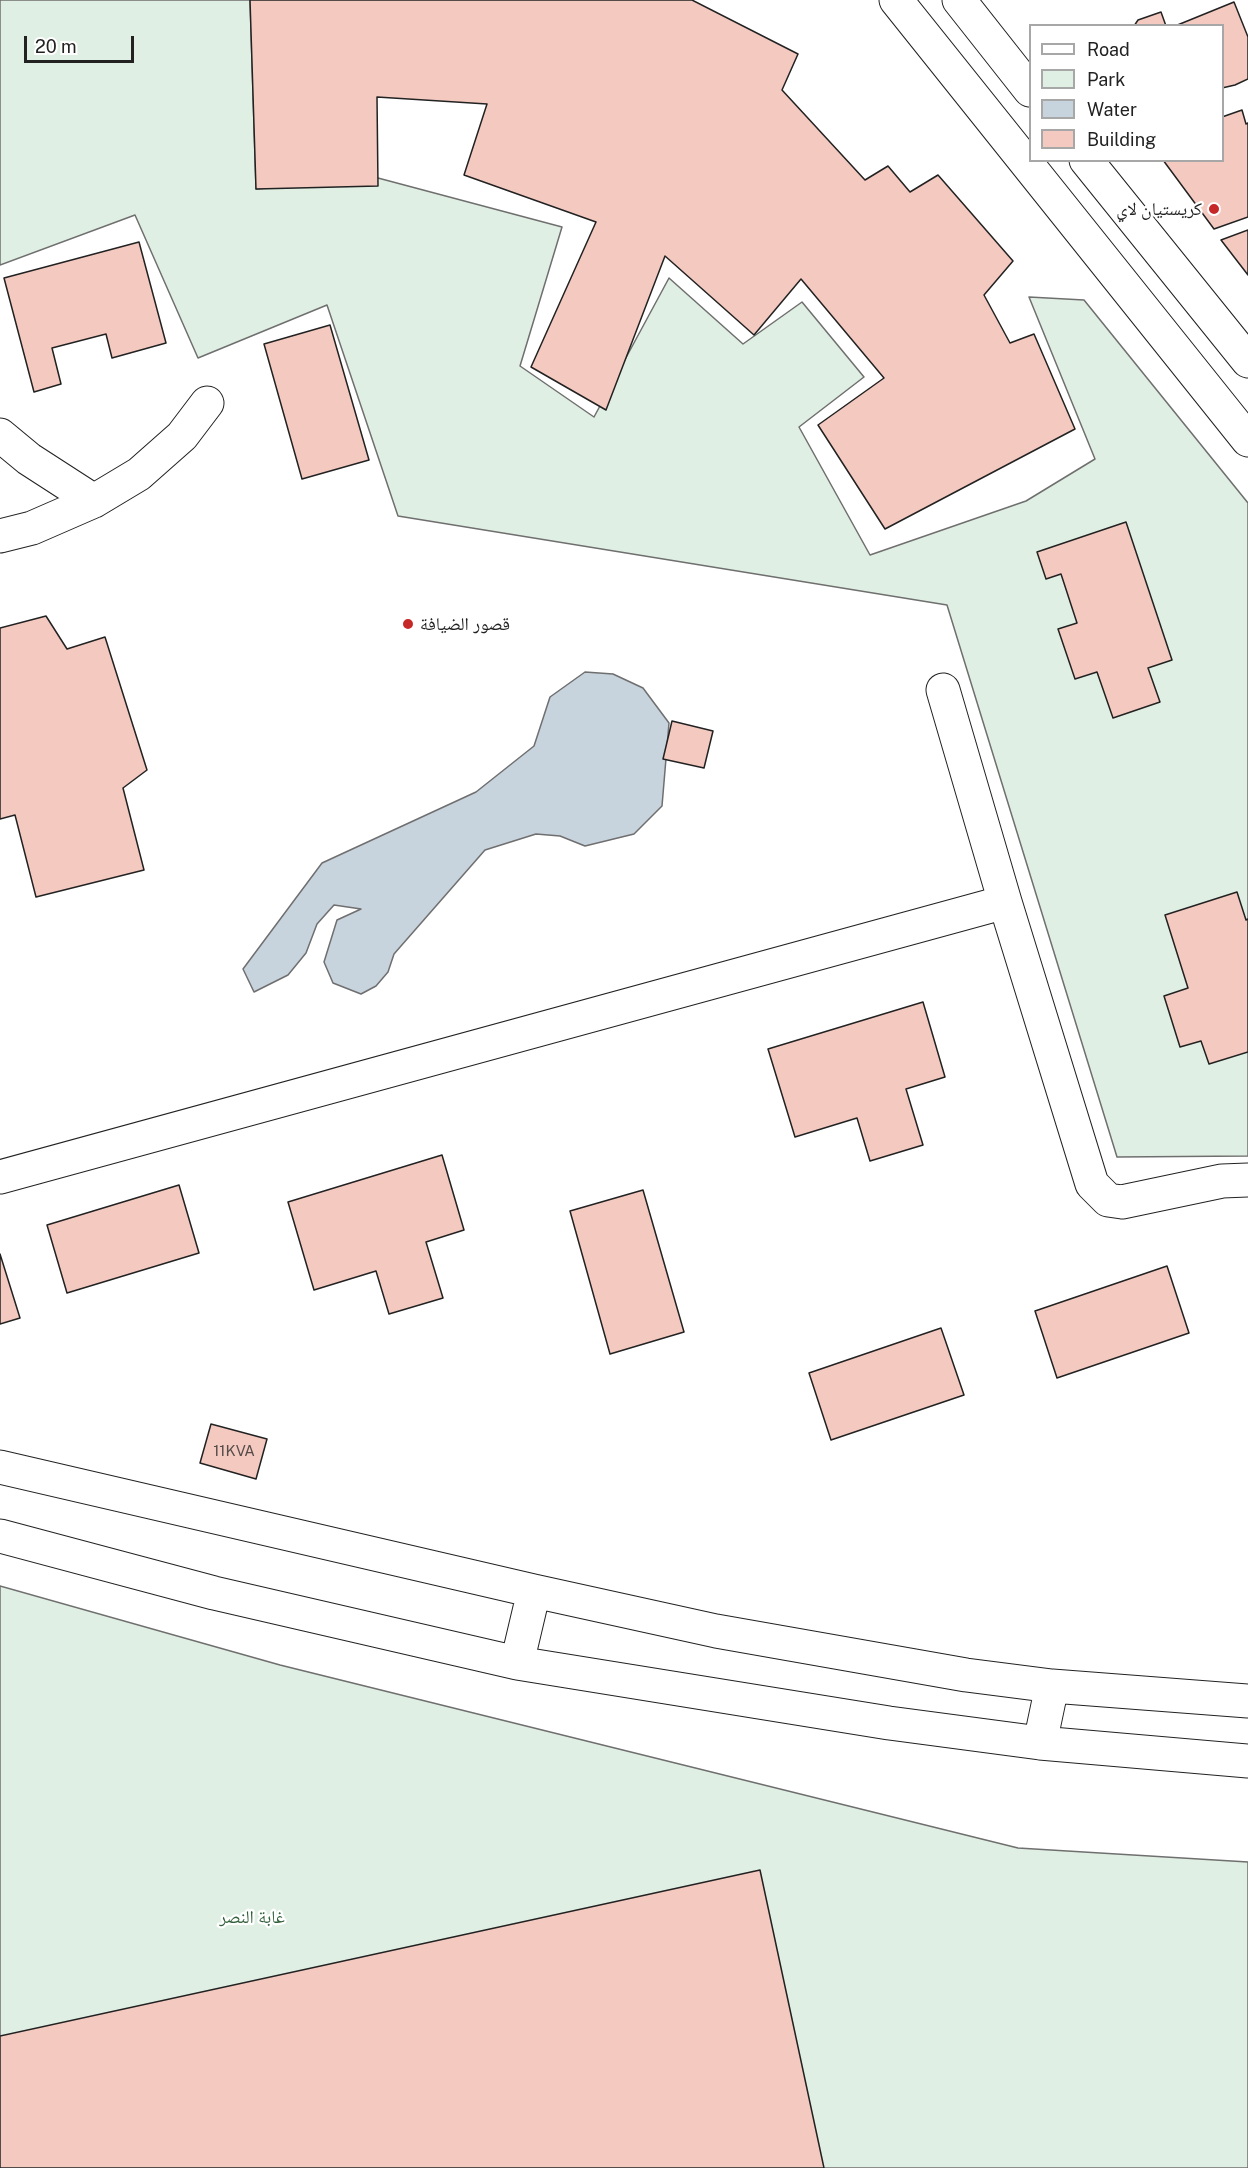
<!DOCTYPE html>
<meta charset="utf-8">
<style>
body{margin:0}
#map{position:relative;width:1248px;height:2168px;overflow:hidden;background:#fff;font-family:"Public Sans",sans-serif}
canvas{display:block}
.legend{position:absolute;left:1029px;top:24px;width:195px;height:138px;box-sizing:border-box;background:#fff;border:2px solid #a7a7a7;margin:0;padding:8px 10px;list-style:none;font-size:18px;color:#222}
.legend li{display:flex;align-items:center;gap:12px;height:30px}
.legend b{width:30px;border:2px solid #a7a7a7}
.scale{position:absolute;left:24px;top:36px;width:110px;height:27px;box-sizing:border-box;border:3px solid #222;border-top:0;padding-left:8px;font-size:18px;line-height:21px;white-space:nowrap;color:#222;-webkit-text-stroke:4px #fff;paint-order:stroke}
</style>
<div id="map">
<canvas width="1248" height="2168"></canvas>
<ul class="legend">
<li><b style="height:8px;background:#fff"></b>Road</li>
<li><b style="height:16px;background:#e0efe3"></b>Park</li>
<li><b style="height:16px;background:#c7d3dd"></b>Water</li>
<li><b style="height:16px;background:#f3c9c0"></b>Building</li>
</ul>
<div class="scale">20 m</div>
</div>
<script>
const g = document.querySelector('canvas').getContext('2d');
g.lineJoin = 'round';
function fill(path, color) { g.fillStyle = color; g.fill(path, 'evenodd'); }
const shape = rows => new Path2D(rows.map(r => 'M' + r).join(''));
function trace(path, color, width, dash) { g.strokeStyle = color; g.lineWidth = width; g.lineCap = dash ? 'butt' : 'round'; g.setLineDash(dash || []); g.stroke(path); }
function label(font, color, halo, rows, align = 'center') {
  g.font = font + ' "Public Sans","Noto Naskh Arabic",sans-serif'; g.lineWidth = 4.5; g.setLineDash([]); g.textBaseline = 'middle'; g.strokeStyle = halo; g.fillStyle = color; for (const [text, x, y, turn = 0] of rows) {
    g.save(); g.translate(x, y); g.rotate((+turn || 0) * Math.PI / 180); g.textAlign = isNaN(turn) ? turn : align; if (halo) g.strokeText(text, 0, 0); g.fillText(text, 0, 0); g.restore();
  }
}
const green = shape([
 [0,0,250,0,256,189,378,178,562,227,520,366,594,417,669,278,743,344,802,302,864,377,799,427,870,555,1026,501,1095,459,1029,297,1084,300,1248,503,1248,1156,1117,1157,947,605,398,516,327,305,198,358,135,215,0,265,0,0],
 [0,1586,280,1665,1018,1848,1248,1862,1248,2168,0,2168,0,1586]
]);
fill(green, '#e0efe3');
trace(green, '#6f6f6f', 1.5);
const water = shape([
 [585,672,613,674,643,688,669,723,662,806,634,834,585,846,560,836,536,834,485,850,394,954,388,972,376,986,361,994,333,983,324,962,337,920,361,909,334,905,317,924,306,953,288,975,254,992,243,969,322,863,476,792,534,746,550,697,585,672]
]);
fill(water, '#c7d3dd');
trace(water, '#6f6f6f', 1.5);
const building = shape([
 [250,0,692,0,798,54,782,90,865,180,888,166,910,192,938,175,1013,261,984,295,1010,343,1034,334,1075,429,885,529,818,425,884,378,801,279,754,335,665,256,606,410,531,367,596,222,464,175,487,104,377,97,378,186,256,189,250,0],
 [1234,2,1248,37,1248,79,1235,85,1222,88,1222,26,1175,26,1234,2],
 [1161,12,1166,26,1134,26,1138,20,1161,12],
 [1242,110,1246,124,1248,123,1248,217,1214,229,1163,160,1222,160,1222,117,1242,110],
 [1248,230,1248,275,1221,240,1248,230],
 [139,242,166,343,112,358,106,334,52,348,61,384,34,392,4,278,139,242],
 [330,325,369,460,302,479,264,344,330,325],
 [1126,522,1172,660,1148,668,1160,702,1113,718,1097,672,1075,679,1058,629,1077,623,1061,574,1046,579,1037,552,1126,522],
 [46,616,67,649,105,637,147,770,123,788,144,870,36,897,15,815,0,819,0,628,46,616],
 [672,721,713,731,704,768,663,759,672,721],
 [1237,892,1246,920,1248,919,1248,1052,1209,1064,1201,1041,1180,1047,1164,996,1188,988,1165,915,1237,892],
 [923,1002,945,1077,906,1089,923,1145,870,1161,857,1118,795,1137,768,1049,923,1002],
 [442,1155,464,1230,426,1242,443,1298,389,1314,376,1271,314,1290,288,1202,442,1155],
 [179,1185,199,1253,67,1293,47,1225,179,1185],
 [643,1190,684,1332,610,1354,570,1211,643,1190],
 [0,1254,20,1318,0,1324,0,1254],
 [1167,1266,1189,1333,1057,1378,1035,1311,1167,1266],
 [941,1328,964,1395,831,1440,809,1373,941,1328],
 [211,1424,267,1439,256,1479,200,1463,211,1424],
 [760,1870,824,2168,0,2168,0,2036,760,1870]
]);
fill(building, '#f3c9c0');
trace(building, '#222', 1.5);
const minor = shape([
 [0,435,29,459,94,501],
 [0,536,32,528,94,501,139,474,182,436,207,403],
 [943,690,1005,902,1092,1184,1108,1200,1122,1202,1222,1181,1248,1180],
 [0,1177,1005,902]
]);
const primary = shape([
 [896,0,1248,440],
 [959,0,1030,90],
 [1086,160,1248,361],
 [0,1467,534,1591,716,1631,966,1675,1052,1686,1248,1701],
 [0,1536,214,1593,517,1663,889,1723,1040,1743,1248,1761],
 [517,1663,534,1591],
 [1040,1743,1052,1686]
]);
trace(minor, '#222', 35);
trace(primary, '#222', 35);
trace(minor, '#fff', 33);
trace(primary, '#fff', 33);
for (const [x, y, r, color] of [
 [1214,209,6,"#c62828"],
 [408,624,6,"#c62828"]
]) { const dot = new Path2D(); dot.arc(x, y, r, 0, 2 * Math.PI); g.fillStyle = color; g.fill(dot); trace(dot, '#fff', 2); }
label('15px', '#564c4a', null, [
 ["11KVA",234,1451]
]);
label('18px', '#222', '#fff', [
 ["كريستيان لاي",1202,209],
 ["قصور الضيافة",420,624,"left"]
], 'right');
label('18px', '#2f5e38', '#fff', [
 ["غابة النصر",252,1917]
]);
</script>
